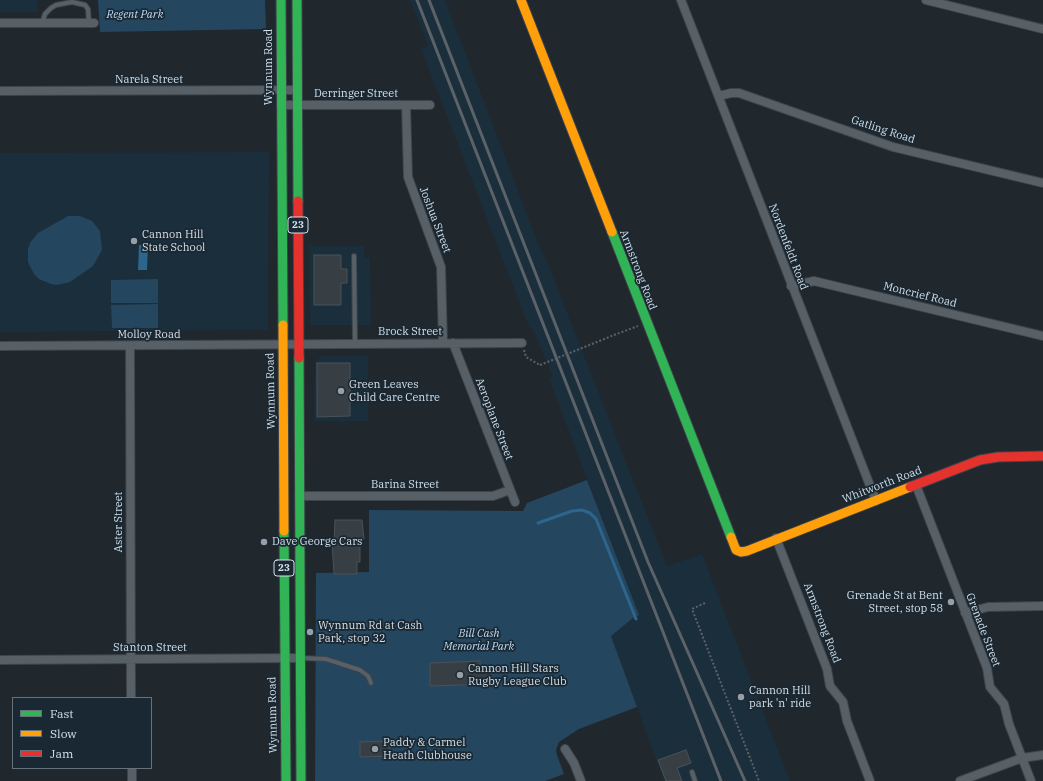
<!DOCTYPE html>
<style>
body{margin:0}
#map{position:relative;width:1043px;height:781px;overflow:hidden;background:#20272d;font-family:"IBM Plex Serif",serif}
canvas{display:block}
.legend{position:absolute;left:12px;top:697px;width:140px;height:72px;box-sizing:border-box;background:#1a2833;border:1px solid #65717b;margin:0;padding:5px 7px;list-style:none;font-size:12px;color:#d5dfe6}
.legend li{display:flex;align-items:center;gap:8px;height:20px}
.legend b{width:20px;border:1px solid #65717b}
</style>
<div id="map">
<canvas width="1043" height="781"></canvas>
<ul class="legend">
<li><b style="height:5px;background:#30b455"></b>Fast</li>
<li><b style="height:5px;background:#ff9f0a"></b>Slow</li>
<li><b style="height:5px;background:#e5322d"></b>Jam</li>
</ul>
</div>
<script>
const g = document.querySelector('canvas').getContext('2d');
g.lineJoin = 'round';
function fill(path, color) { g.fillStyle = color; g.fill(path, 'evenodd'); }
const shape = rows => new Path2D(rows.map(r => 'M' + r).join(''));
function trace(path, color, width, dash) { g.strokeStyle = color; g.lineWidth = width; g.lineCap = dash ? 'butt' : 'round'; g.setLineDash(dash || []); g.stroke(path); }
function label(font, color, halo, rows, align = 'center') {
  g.font = font + ' "IBM Plex Serif",serif'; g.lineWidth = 3.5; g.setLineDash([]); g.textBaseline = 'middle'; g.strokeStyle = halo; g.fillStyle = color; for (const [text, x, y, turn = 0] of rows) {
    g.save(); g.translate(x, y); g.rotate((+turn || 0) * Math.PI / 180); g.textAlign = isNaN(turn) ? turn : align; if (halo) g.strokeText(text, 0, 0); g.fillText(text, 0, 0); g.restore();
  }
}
fill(shape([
 [0,0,37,0,37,12,0,12],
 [410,0,445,0,538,243,548,264,667,566,702,554,790,781,664,781,611,636,633,618,639,615,549,379,553,377,534,332,529,327,421,49,428,46],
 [269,152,268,330,0,332,0,153],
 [309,246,364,246,364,258,370,258,371,325,310,325],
 [322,356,368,356,368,421,314,421,315,361]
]), '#1b2e3c');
fill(shape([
 [98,0,265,0,266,29,100,32],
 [68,216,80,216,92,221,100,231,102,250,93,266,70,282,57,285,51,284,39,279,34,274,28,262,28,249,30,243,38,233],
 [158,279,158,303,111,303,111,280],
 [158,304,158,328,112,328,111,305],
 [587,480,639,615,633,618,611,636,637,707,579,729,559,742,556,750,557,755,564,774,545,781,315,781,316,573,369,572,369,510,523,511,527,503]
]), '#24465e');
fill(shape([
 [139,245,148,245,147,270,138,270]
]), '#2d658d');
trace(shape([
 [538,523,572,511,582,510,590,513,596,519,636,619]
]), '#2d658d', 3);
const building = shape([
 [314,255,341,255,341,269,347,269,347,283,341,283,341,305,314,305,314,255],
 [317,363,350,363,350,416,317,417,317,363],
 [335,520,362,520,364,539,360,539,360,562,357,562,357,574,334,574,332,542,334,542,335,520],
 [480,661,480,666,491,666,491,684,430,686,430,663,480,661],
 [389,741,390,756,360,757,360,742,389,741],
 [686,750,691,763,677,768,682,781,666,781,658,760,686,750]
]);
fill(building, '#383f44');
trace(building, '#4b5257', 1);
const lane = shape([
 [42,23,45,14,51,8,56,5,72,2,85,5,88,9,89,23],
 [354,256,355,343],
 [302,658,326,659,360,670,368,676,371,683],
 [692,772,695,781]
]);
const street = shape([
 [681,0,876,501],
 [926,0,1043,29],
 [0,23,94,23],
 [0,91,297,90],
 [719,96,731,93,739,93,893,147,1043,183],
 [281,105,430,105],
 [406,105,408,177,441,267,443,343],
 [791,286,814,281,1043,336],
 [453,343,515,502],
 [0,346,522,343],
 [130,346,131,698],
 [916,485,987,668,990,687,1004,704,1009,724,1031,781],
 [299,496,493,496,510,490],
 [776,538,827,669,830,686,843,702,847,721,870,781],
 [965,613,988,607,1043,606],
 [0,660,300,658],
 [565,749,574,763,581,781],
 [132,768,132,781],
 [960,781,1022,758,1043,755]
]);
const fast = shape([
 [281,0,283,325],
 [297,0,298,201],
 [612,232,731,537],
 [299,358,301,781],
 [284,531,286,781]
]);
const slow = shape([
 [521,0,612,232],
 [283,325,284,531],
 [731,537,736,550,741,552,747,551,910,487]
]);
const jam = shape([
 [298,201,299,358],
 [910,487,980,460,998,457,1043,456]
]);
trace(lane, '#3e444a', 6);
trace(street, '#3e444a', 10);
trace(fast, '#3e444a', 11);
trace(slow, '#3e444a', 11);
trace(jam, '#3e444a', 11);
trace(shape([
 [614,335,638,326],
 [524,350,526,357,540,365],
 [705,603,692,609,759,781]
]), '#5c6268', 2, [2, 2]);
trace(lane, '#576067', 4);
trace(street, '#576067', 8);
trace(fast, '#30b455', 9);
trace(slow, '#ff9f0a', 9);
trace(jam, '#e5322d', 9);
trace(shape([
 [417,0,721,781],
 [429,0,648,562,745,781]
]), '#5c6268', 3);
trace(shape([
 [540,365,614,335]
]), '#5c6268', 2, [2, 2]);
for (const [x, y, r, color] of [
 [134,241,4,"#969fa5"],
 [341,391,4,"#969fa5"],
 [264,542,4,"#969fa5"],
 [951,602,4,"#969fa5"],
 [310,632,4,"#969fa5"],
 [460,675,4,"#969fa5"],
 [741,697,4,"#969fa5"],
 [375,749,4,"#969fa5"]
]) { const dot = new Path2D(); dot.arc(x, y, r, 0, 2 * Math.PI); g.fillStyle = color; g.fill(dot); trace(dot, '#1a2833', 1.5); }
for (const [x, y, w] of [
 [298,225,20],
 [284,568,20]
]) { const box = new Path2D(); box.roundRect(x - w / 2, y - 8, w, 16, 3); g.fillStyle = '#1a2833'; g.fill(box); trace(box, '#d5dfe6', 1); }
label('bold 10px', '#d5dfe6', null, [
 ["23",298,225],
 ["23",284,568]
]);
label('italic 11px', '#bcdcf6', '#1a2833', [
 ["Regent Park",135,15],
 ["Bill Cash",479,634],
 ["Memorial Park",479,647]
]);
label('11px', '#d5dfe6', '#1a2833', [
 ["Wynnum Road",269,67,-90],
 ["Narela Street",149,80],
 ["Derringer Street",356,94],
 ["Gatling Road",883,130,18],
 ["Joshua Street",435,220,69],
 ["Nordenfeldt Road",788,247,69],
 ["Armstrong Road",638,270,69],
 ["Moncrief Road",920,295,14],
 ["Brock Street",410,332],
 ["Molloy Road",149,335],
 ["Wynnum Road",271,391,-91],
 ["Aeroplane Street",494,419,69],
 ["Barina Street",405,485],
 ["Whitworth Road",882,485,-21],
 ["Aster Street",119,522,-90],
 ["Armstrong Road",822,623,69],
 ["Grenade Street",983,630,69],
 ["Stanton Street",150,648],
 ["Wynnum Road",273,715,-91]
]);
label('11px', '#d5dfe6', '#1a2833', [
 ["Cannon Hill",142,235],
 ["State School",142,248],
 ["Green Leaves",349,385],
 ["Child Care Centre",349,398],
 ["Dave George Cars",272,542],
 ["Grenade St at Bent",943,596,"right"],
 ["Street, stop 58",943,609,"right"],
 ["Wynnum Rd at Cash",318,626],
 ["Park, stop 32",318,639],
 ["Cannon Hill Stars",468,669],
 ["Rugby League Club",468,682],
 ["Cannon Hill",749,691],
 ["park 'n' ride",749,704],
 ["Paddy & Carmel",383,743],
 ["Heath Clubhouse",383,756]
], 'left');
</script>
